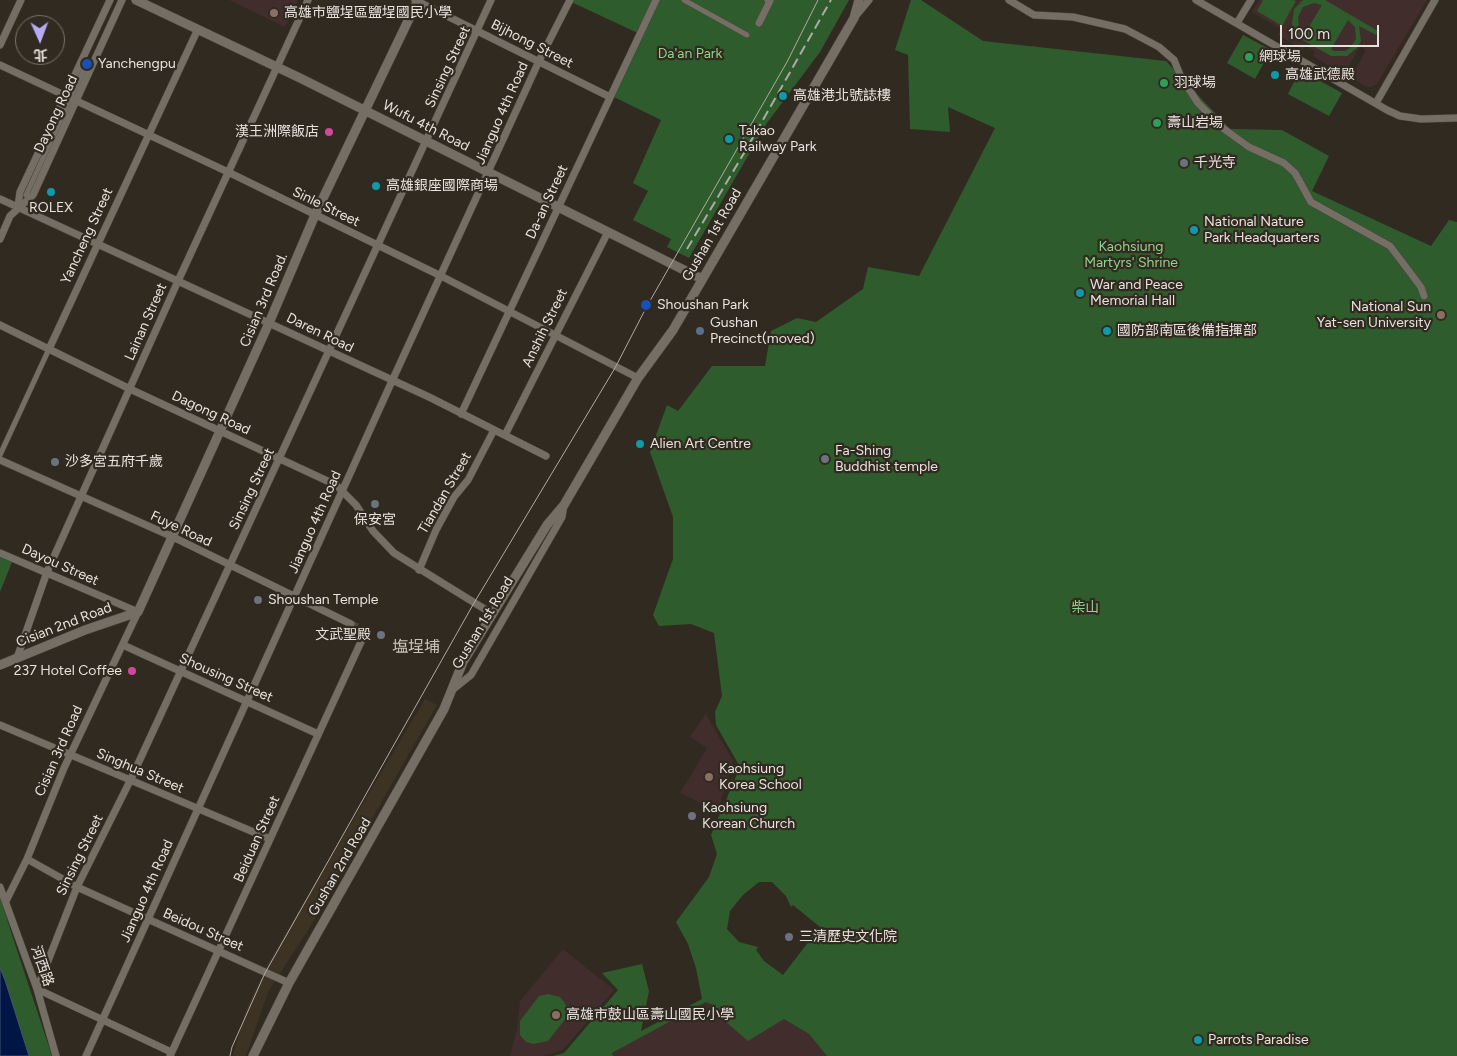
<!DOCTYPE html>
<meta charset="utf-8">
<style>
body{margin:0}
#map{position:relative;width:1457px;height:1056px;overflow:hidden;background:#312a21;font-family:Figtree,"Noto Sans TC",sans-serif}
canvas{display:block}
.north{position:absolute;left:15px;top:15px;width:50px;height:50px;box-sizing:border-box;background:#312a21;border:1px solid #7a746c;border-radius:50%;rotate:178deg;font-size:14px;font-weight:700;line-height:20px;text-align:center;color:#e7e2dd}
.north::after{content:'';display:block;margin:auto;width:18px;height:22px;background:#b5acf8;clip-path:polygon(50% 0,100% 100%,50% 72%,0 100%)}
.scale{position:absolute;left:1280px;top:25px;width:99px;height:22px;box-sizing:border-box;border:2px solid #e7e2dd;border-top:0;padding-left:6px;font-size:15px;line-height:18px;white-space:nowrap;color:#e7e2dd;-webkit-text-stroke:4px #312a21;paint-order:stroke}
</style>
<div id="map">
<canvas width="1457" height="1056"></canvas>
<div class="north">北</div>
<div class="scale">100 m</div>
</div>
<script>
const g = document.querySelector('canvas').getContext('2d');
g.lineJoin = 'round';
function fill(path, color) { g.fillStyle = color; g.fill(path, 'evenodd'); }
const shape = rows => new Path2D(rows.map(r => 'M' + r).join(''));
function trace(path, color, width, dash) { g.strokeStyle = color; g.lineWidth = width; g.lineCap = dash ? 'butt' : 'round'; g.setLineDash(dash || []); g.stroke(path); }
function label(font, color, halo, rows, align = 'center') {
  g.font = font + ' Figtree,"Noto Sans TC",sans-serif'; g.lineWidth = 4.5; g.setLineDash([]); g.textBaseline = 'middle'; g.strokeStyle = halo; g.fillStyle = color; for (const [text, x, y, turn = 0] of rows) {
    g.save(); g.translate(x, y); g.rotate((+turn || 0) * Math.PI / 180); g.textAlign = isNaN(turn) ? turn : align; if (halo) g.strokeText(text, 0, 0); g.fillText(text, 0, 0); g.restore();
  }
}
fill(shape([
 [425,699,437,705,310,927,268,992,246,1056,233,1056,245,1012,267,965]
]), '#3d3324');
fill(shape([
 [229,0,298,0,285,27],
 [1259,0,1427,0,1377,84,1372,87,1367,87,1351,78,1366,50,1360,46,1348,68,1339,72,1313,56,1315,51,1305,46,1303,50,1278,35,1281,29,1252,12],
 [706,714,733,761,718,811,680,793,707,748,690,737],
 [563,949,614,990,563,1050,543,1056,510,1056,517,1029,520,1001],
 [706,1002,715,1006,726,1022,784,1019,809,1034,827,1056,613,1056,612,1053]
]), '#412d2b');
fill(shape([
 [567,0,849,0,820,52,767,123,689,258,667,247,671,239,633,220,648,191,633,183,661,120,614,97,642,35],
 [911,0,921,0,983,41,1166,61,1230,129,1282,130,1329,156,1312,191,1431,246,1449,220,1457,222,1457,1056,827,1056,809,1034,784,1019,748,1041,726,1022,715,1006,706,1002,612,1053,613,1056,553,1056,564,1053,618,990,602,973,642,964,649,991,641,1031,702,999,696,968,688,944,676,922,709,877,717,854,711,835,740,767,716,725,715,712,722,696,714,633,691,624,659,626,653,615,673,559,673,517,650,452,667,405,678,411,712,366,765,366,771,331,797,318,816,322,863,289,868,267,919,276,995,128,948,107,950,132,910,129,908,55,895,50],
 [759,882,772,882,786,896,791,907,793,905,820,927,783,975,764,961,756,950,758,947,739,942,727,929,730,911,743,895],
 [1263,0,1293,0,1296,1,1282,26,1257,11],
 [1303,0,1325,0,1378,31,1376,35,1359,26,1361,41,1357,48,1347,56,1331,56,1299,38,1294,32,1292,24,1294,9],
 [1314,3,1322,5,1304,35,1299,29,1298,17,1303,7],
 [1348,20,1355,27,1356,39,1350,48,1345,51,1334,51,1331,49],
 [1243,35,1271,50,1255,79,1227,63],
 [1300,70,1342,93,1329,116,1288,94],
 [0,557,12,562,0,592],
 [0,896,12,935,52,1056,29,1056,0,968],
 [548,994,560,997,565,1003,568,1011,566,1018,548,1041,533,1044,526,1042,520,1035,520,1021,539,996]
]), '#2f5c2c');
const water = shape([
 [0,968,5,980,29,1056,0,1056,0,968]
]);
fill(water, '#011644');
trace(water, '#465372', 1);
trace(shape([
 [351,624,366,631]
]), '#4c463d', 7, [7, 3.5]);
const pedestrian = shape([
 [684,0,747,35],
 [26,195,86,65,83,64,85,59],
 [0,455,49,349]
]);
const minor = shape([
 [415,0,610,97],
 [1009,0,1034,15,1073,17,1125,29,1159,47,1174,60,1181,77,1198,103,1224,129,1249,147,1284,163,1295,173,1311,202,1390,246,1421,287,1424,296],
 [1196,0,1387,110,1400,116,1421,119,1457,118],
 [854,18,869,0],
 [759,23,770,1,768,0],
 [1237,23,1251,0],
 [0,45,21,0],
 [0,65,228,172,441,276,638,378],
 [1376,103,1435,0],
 [0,199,429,397,546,456],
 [18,206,20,192,110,0],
 [0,239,10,216,33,195,122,0],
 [0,325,130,389,336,485,356,505,373,531,394,553,491,613],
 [49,349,198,29],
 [461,414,656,0],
 [505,435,608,232],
 [0,460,173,537,351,624],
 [0,553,138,612,64,768,27,859,6,901],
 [419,570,436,530,454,497,468,480,494,430],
 [123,645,318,734],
 [17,658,47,572,178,281,308,0],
 [451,691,471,675,562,517,564,505],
 [0,725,270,839],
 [27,859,77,887,289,983],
 [0,887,37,989,56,1056],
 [171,1052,37,989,77,887,130,781,491,0],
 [86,1056,392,381,539,61,570,0],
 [170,1056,366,631]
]);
const tertiary = shape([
 [136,0,300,78,702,279],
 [0,665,85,630,138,612,269,323,315,215,418,0],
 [253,1056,289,983,444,709,463,662,547,525,564,505,638,378,673,330,854,18,859,0]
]);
trace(pedestrian, '#4a453d', 6);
trace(minor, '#4a453d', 8);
trace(tertiary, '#4a453d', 10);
trace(pedestrian, '#756e64', 5);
trace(minor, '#756e64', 7);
trace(tertiary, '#756e64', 9);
trace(shape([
 [230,1056,232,1047,265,973,474,603,615,368,647,306,787,62,818,0]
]), '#b0aaa4', 1);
trace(shape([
 [687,249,747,148,831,0]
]), '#b0aaa4', 2, [10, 5]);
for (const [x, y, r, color] of [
 [274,13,5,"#8d6e63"],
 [1249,57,5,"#2e9e5b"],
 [87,64,6,"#1a4fb4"],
 [1275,75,5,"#0f9aa8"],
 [1164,83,5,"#2e9e5b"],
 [783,96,5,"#0f9aa8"],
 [1157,123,5,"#2e9e5b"],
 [329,132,5,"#d1479c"],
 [729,139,5,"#0f9aa8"],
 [1184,163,5,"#6b7280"],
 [376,186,5,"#0f9aa8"],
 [51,192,5,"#0f9aa8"],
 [1194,230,5,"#0f9aa8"],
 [1080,293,5,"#0f9aa8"],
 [646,305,6,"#1a4fb4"],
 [1441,315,5,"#8d6e63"],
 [700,331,5,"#5c6f8a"],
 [1107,331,5,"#0f9aa8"],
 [640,444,5,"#0f9aa8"],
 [825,459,5,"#6b7280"],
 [55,462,5,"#6b7280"],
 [375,504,5,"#6b7280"],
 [258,600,5,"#6b7280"],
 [381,635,5,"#6b7280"],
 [132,671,5,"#d1479c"],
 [709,777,5,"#8d6e63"],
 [692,816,5,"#6b7280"],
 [789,937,5,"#6b7280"],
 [556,1015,5,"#8d6e63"],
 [1198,1040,5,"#0f9aa8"]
]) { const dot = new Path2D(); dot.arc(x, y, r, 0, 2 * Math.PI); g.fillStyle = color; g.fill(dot); trace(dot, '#312a21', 2); }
label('14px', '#e7e2dd', '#312a21', [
 ["高雄市鹽埕區鹽埕國民小學",284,13],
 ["網球場",1259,57],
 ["Yanchengpu",98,64],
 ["高雄武德殿",1285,75],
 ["羽球場",1174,83],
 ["高雄港北號誌樓",793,96],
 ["壽山岩場",1167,123],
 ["Takao",739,131],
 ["Railway Park",739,147],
 ["漢王洲際飯店",319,132,"right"],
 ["千光寺",1194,163],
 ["高雄銀座國際商場",386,186],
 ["ROLEX",51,208,"center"],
 ["National Nature",1204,222],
 ["Park Headquarters",1204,238],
 ["War and Peace",1090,285],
 ["Memorial Hall",1090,301],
 ["Shoushan Park",657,305],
 ["National Sun",1431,307,"right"],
 ["Yat-sen University",1431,323,"right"],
 ["Gushan",710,323],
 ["Precinct(moved)",710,339],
 ["國防部南區後備指揮部",1117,331],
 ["Alien Art Centre",650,444],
 ["Fa-Shing",835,451],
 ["Buddhist temple",835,467],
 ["沙多宮五府千歲",65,462],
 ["保安宮",375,520,"center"],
 ["Shoushan Temple",268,600],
 ["文武聖殿",371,635,"right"],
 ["237 Hotel Coffee",122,671,"right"],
 ["Kaohsiung",719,769],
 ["Korea School",719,785],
 ["Kaohsiung",702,808],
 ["Korean Church",702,824],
 ["三清歷史文化院",799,937],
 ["高雄市鼓山區壽山國民小學",566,1015],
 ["Parrots Paradise",1208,1040]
], 'left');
label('14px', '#e7e2dd', '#312a21', [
 ["Bijhong Street",532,44,27],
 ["Sinsing Street",448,67,-65],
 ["Jianguo 4th Road",502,113,-66],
 ["Dayong Road",56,114,-65],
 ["Wufu 4th Road",426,126,27],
 ["Da-an Street",547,202,-65],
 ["Sinle Street",326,207,26],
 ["Gushan 1st Road",712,235,-60],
 ["Yancheng Street",87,236,-65],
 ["Cisian 3rd Road.",264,300,-67],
 ["Lainan Street",146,322,-66],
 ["Anshih Street",545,328,-64],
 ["Daren Road",320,333,26],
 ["Dagong Road",211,413,25],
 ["Sinsing Street",252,489,-65],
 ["Tiandan Street",445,493,-60],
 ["Jianguo 4th Road",315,522,-66],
 ["Fuye Road",181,529,25],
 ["Dayou Street",60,565,24],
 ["Gushan 1st Road",483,623,-59],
 ["Cisian 2nd Road",64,625,-21],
 ["Shousing Street",226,678,24],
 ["Cisian 3rd Road",59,751,-66],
 ["Singhua Street",140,771,23],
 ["Beiduan Street",257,839,-66],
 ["Sinsing Street",80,855,-64],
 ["Gushan 2nd Road",340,867,-60],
 ["Jianguo 4th Road",147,891,-66],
 ["Beidou Street",203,930,24],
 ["河西路",42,966,71]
]);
label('14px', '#8fd389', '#312a21', [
 ["Da'an Park",690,54],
 ["Kaohsiung",1131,247],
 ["Martyrs' Shrine",1131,263],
 ["柴山",1085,608]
]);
label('16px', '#ccc4b9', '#312a21', [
 ["塩埕埔",416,647]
]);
</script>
